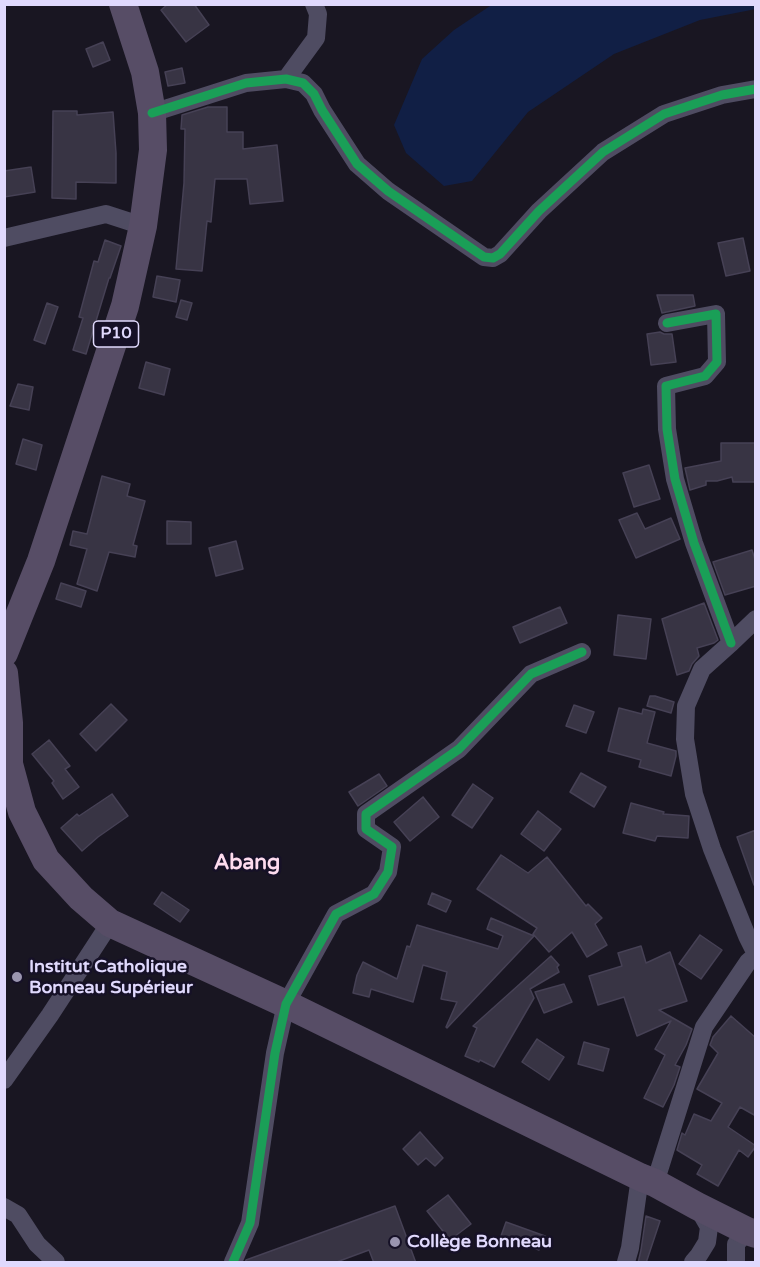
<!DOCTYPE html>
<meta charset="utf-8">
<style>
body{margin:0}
#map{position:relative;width:760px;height:1267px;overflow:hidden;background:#191622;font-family:"Varela Round",sans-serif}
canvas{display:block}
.frame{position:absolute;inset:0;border:6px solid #e0d9fd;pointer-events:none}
</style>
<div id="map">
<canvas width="760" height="1267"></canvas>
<div class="frame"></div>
</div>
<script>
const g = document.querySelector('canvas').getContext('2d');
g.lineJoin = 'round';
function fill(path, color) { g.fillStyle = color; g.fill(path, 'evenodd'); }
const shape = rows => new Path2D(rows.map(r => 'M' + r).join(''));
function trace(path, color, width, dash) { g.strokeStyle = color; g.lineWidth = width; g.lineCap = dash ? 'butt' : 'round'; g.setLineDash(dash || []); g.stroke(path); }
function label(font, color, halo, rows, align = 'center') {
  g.font = font + ' "Varela Round",sans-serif'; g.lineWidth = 5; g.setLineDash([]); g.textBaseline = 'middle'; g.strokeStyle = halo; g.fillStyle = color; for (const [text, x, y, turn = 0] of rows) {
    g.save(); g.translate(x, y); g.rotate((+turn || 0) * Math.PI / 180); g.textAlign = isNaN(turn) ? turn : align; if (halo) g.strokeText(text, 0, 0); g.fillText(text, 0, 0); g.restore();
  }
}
fill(shape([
 [493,4,755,4,756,9,700,20,614,54,528,112,472,181,444,186,406,153,394,125,422,59,454,30]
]), '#111f45');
const building = shape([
 [168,4,194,4,209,25,186,42,161,10,168,4],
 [103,42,110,60,93,67,86,49,103,42],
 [182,68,185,83,168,86,165,72,182,68],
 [208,107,227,107,227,132,243,132,243,149,277,145,283,201,250,204,247,179,215,179,211,222,207,221,202,271,176,269,184,183,185,129,181,129,182,115,208,107],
 [53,111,77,111,77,115,113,112,116,153,116,183,76,182,76,199,52,198,53,111],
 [31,167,35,192,4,197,4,171,31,167],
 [743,238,750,271,726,276,718,243,743,238],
 [105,240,121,246,110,278,109,278,86,354,73,350,83,318,79,317,94,261,98,262,105,240],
 [157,276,180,280,176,302,153,297,157,276],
 [657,295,693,295,695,306,662,313,657,295],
 [181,300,192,303,187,320,176,317,181,300],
 [47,303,58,307,45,344,34,340,47,303],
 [660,332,664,334,672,334,676,362,651,365,647,334,660,332],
 [146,362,170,369,164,395,139,388,146,362],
 [18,384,33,387,29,410,10,406,18,384],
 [23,439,42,445,36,470,16,464,23,439],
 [721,443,756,443,756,482,733,482,732,477,717,481,706,481,706,485,690,490,685,468,721,461,721,443],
 [649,465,660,499,634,507,623,473,649,465],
 [102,476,130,484,127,496,145,501,133,545,137,546,135,557,109,552,97,591,77,584,87,549,70,545,73,531,87,534,102,476],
 [637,513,645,529,671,518,680,539,636,558,619,520,637,513],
 [167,521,191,522,191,544,167,544,167,521],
 [236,541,243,569,216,576,209,548,236,541],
 [752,550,756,563,756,586,725,595,713,562,752,550],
 [61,583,86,591,81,607,56,599,61,583],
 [704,603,718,640,714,643,697,648,699,656,692,664,689,671,677,675,662,619,704,603],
 [560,607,567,623,520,643,513,627,560,607],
 [618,615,651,619,646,659,614,655,618,615],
 [650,696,655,696,674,702,671,713,647,706,650,696],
 [111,704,127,720,96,751,80,734,111,704],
 [574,705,594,712,586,733,566,726,574,705],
 [619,708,642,714,643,709,655,712,647,743,676,751,676,756,671,776,639,767,641,760,608,751,619,708],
 [49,740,70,766,65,769,79,787,63,799,52,783,54,781,32,754,49,740],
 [581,773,606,787,594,807,570,792,581,773],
 [379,774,387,786,358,806,349,792,379,774],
 [473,784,493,798,472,828,452,815,473,784],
 [112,794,128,816,98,837,82,851,61,828,77,814,79,816,112,794],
 [423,797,439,817,410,841,394,822,423,797],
 [631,803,664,812,663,814,689,816,688,838,657,836,655,841,623,833,631,803],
 [538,811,561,829,544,851,521,834,538,811],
 [756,830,756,885,754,885,737,837,756,830],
 [501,855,528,873,547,857,586,906,588,904,602,918,595,924,607,945,587,957,572,932,549,952,533,934,537,928,477,889,501,855],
 [162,892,189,910,180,922,154,904,162,892],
 [432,893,451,901,446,912,428,904,432,893],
 [491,918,534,936,447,1028,446,1027,457,1002,441,999,447,972,423,965,413,1002,371,989,369,997,353,993,357,975,363,962,397,979,407,946,410,947,417,925,498,949,503,936,487,929,491,918],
 [700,935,722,950,701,979,679,964,700,935],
 [641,946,646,963,670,952,687,1001,659,1010,692,1029,686,1045,675,1065,680,1067,674,1085,663,1107,644,1098,665,1055,655,1049,671,1021,637,1036,624,997,598,1005,589,976,622,966,618,953,641,946],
 [551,956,559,965,557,967,559,972,530,989,534,998,494,1067,480,1060,479,1062,465,1056,477,1028,473,1026,551,956],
 [564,984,572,1002,544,1013,535,992,564,984],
 [731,1016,756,1038,756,1116,740,1107,728,1127,756,1146,748,1157,739,1150,718,1186,697,1174,702,1165,677,1150,682,1133,685,1135,694,1114,711,1121,722,1103,697,1089,718,1053,710,1045,713,1037,731,1016],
 [537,1039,564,1057,549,1080,522,1062,537,1039],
 [584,1042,609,1049,603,1071,578,1064,584,1042],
 [420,1132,443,1158,435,1166,426,1158,418,1165,403,1149,420,1132],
 [448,1195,471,1224,450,1240,427,1211,448,1195],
 [395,1206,416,1263,374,1263,369,1250,334,1263,245,1263,246,1260,395,1206],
 [646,1216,660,1221,646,1263,638,1263,641,1250,646,1216],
 [506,1222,545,1236,539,1250,501,1236,506,1222]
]);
fill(building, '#383444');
trace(building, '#464155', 1.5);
trace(shape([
 [286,79,316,38,318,14,314,4],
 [152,113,246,83,286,79,303,83,314,94,322,110,357,164,388,191,484,257,493,258,500,254,539,211,603,152,664,114,722,95,756,89],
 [4,238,106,214,143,226],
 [667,323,716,314,717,362,705,376,666,386,667,429,675,479,694,543,731,643],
 [756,619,731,643,702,669,686,706,685,739,694,794,712,849,747,936,756,954],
 [4,1080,50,1015,110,923],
 [655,1183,704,1027,748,962,756,955],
 [4,1207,18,1215,37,1244,56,1262],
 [233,1262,250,1223,275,1053,286,1004,336,914,374,894,388,872,392,847,366,829,366,814,459,749,531,674,582,652],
 [626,1262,630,1248,640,1177],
 [693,1262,699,1255,707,1242,709,1227,698,1208],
 [736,1262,736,1244,747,1231]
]), '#4f4c62', 18);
trace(shape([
 [4,653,41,561,125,306,143,226,153,150,152,113,145,72,123,4],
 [4,673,9,723,9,764,22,812,46,860,81,898,110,923,286,1004,640,1177,655,1183,697,1206,747,1231,756,1234]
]), '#574d66', 28);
trace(shape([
 [152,113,246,83,286,79,303,83,314,94,322,110,357,164,388,191,484,257,493,258,500,254,539,211,603,152,664,114,722,95,756,89],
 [667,323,716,314,717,362,705,376,666,386,667,429,675,479,694,543,731,643],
 [233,1262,250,1223,275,1053,286,1004,336,914,374,894,388,872,392,847,366,829,366,814,459,749,531,674,582,652]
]), '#1a9f57', 9);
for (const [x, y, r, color] of [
 [17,977,6,"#9a95b0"],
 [395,1242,6,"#9a95b0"]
]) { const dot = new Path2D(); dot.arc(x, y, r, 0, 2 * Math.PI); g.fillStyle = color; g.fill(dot); trace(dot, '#161127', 2); }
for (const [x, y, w] of [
 [116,334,45]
]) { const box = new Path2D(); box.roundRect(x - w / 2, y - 13, w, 26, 4.5); g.fillStyle = '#161127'; g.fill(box); trace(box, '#e0d9fd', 1.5); }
label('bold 16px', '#e0d9fd', null, [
 ["P10",116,334]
]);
label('bold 18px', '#e0d9fd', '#161127', [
 ["Institut Catholique",29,967],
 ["Bonneau Supérieur",29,988],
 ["Collège Bonneau",407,1242]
], 'left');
label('bold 21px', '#fddbee', '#161127', [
 ["Abang",247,863]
]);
</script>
